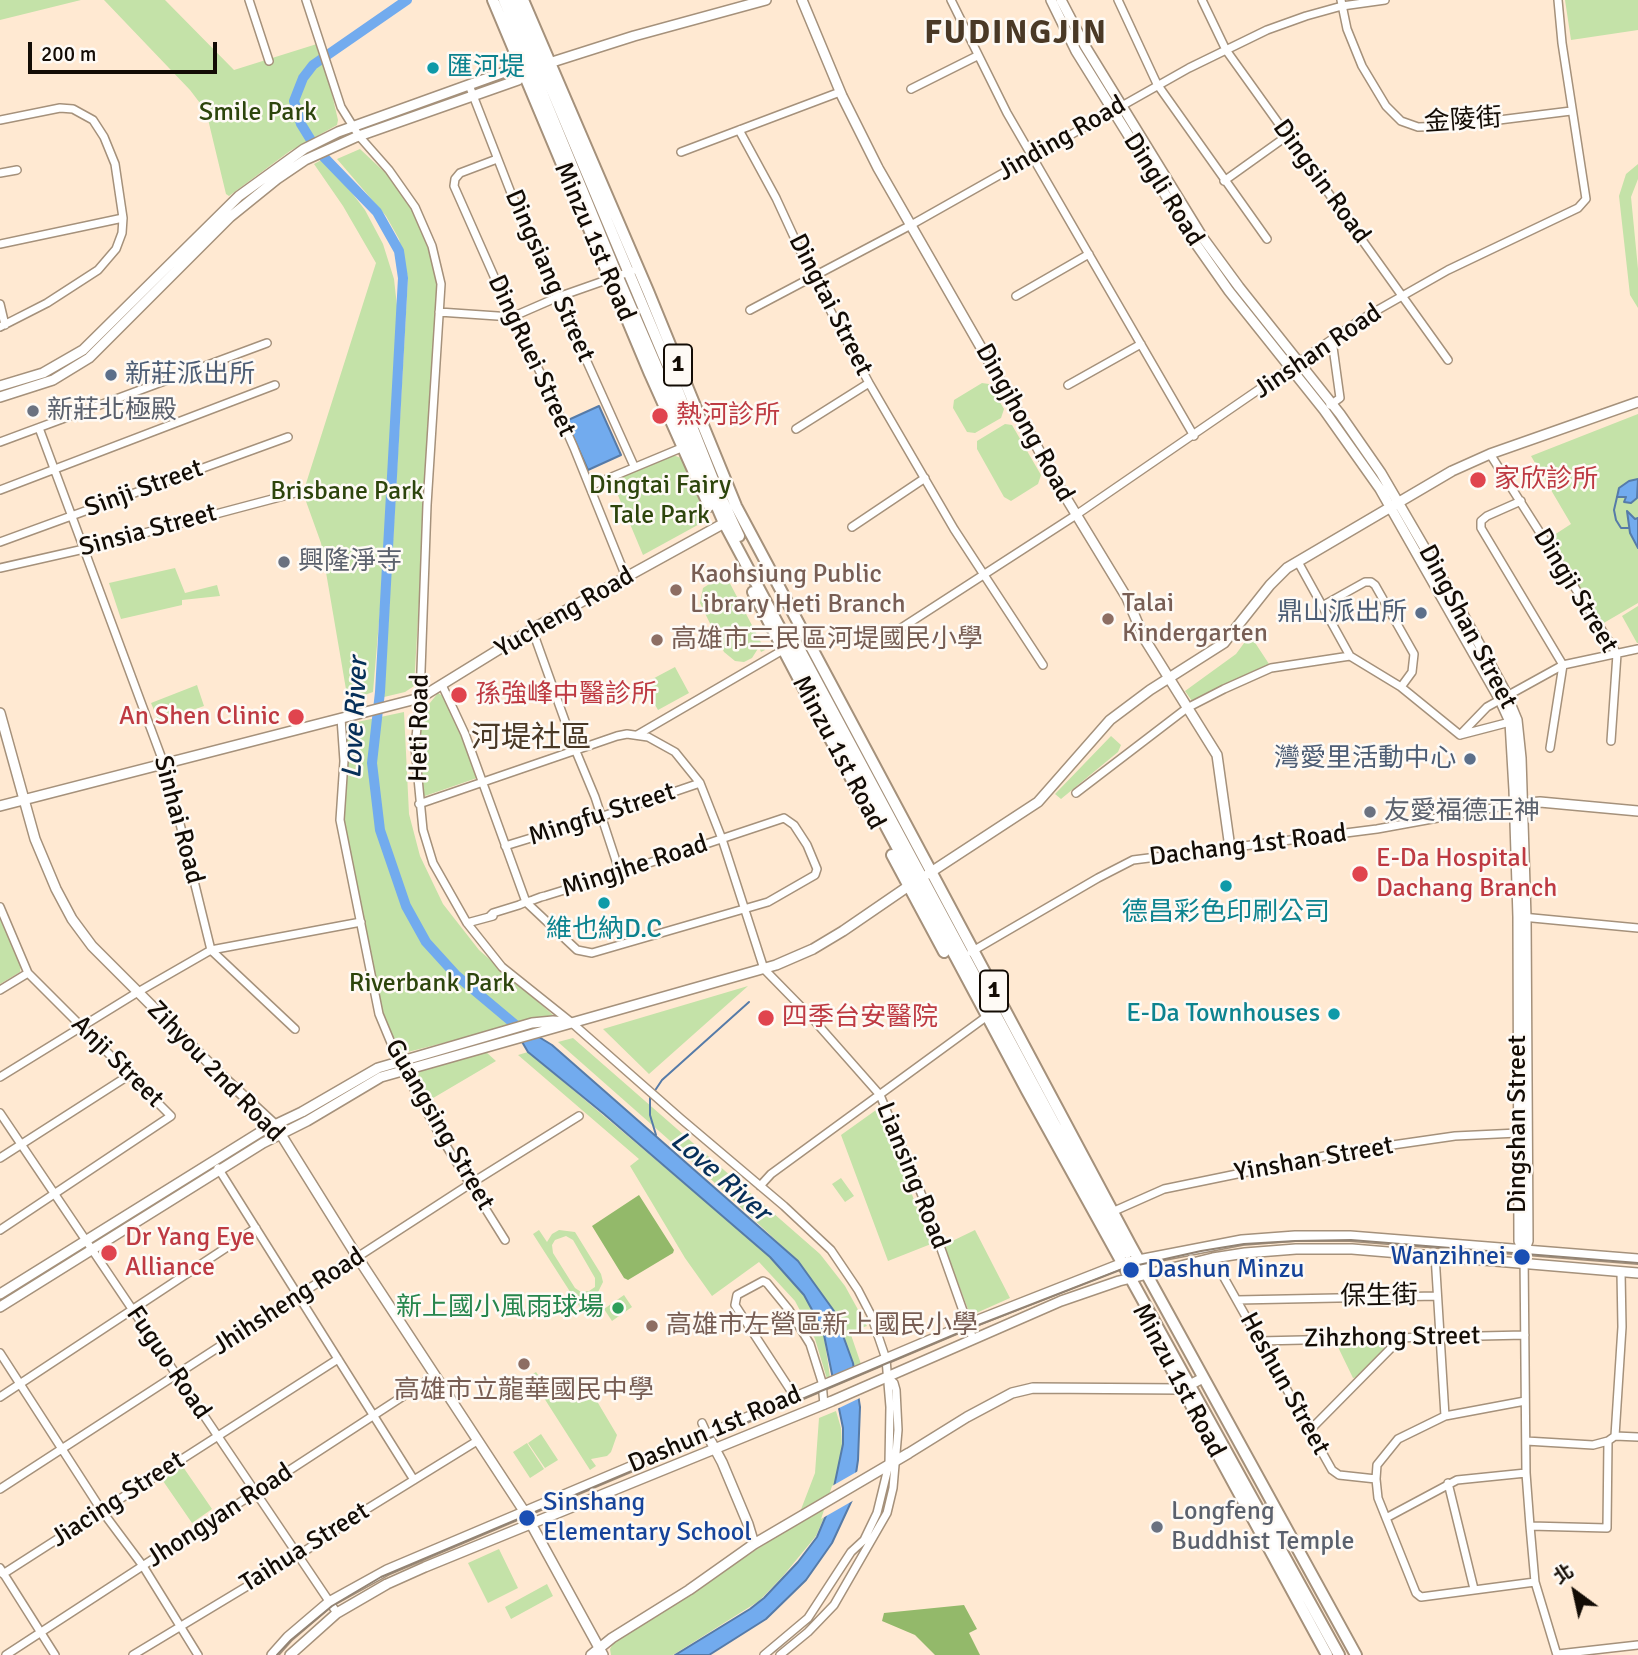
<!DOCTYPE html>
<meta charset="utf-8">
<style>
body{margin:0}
#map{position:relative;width:1638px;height:1655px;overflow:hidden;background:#ffe9d2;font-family:Signika,"Noto Sans TC",sans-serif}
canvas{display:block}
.north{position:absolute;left:1540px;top:1557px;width:70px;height:70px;-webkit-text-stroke:5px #fefaf5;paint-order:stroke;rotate:327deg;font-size:19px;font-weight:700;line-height:28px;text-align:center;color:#130c05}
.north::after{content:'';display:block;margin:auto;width:24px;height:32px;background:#130c05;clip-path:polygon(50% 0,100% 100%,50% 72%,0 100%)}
.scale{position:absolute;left:28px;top:42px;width:189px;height:32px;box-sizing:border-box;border:4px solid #130c05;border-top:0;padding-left:9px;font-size:21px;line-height:24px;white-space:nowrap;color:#130c05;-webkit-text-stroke:5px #fefaf5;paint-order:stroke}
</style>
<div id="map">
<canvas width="1638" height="1655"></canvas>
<div class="north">北</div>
<div class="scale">200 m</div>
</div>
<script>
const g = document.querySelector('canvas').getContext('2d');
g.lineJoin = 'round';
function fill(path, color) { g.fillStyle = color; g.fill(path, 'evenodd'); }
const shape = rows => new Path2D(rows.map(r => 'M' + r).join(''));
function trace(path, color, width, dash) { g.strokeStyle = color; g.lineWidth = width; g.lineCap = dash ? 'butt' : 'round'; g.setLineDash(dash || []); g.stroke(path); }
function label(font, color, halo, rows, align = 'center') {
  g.font = font + ' Signika,"Noto Sans TC",sans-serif'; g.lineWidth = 5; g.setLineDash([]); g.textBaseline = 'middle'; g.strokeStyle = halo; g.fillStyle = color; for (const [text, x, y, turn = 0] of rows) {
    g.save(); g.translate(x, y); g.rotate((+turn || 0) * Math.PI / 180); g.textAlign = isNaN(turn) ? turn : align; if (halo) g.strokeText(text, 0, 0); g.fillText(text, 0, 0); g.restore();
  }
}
fill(shape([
 [0,0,81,0,0,20],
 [104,0,165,0,234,70,320,43,338,120,337,125,290,151,229,196,226,194,206,111,190,90],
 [1565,0,1638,0,1638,30,1571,40],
 [360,149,394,181,409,202,421,226,438,282,414,686,405,692,384,697,408,278,399,239,386,216,337,159],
 [325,158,365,210,383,244,394,279,398,315,390,492,373,692,348,701,321,543,303,493,376,263,343,206,314,164],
 [1638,164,1638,179,1631,197,1638,269,1638,308,1630,295,1619,196,1626,174],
 [982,383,989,384,1004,409,1001,418,975,433,967,432,953,408,954,400],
 [1638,414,1638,603,1602,624,1548,539,1571,524,1531,456],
 [1005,424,1012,425,1041,475,1038,484,1011,501,1004,497,977,449,977,441],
 [673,455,681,458,706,515,705,521,643,555,612,481],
 [175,568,185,593,217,585,220,596,182,600,182,605,121,619,109,583],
 [725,574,765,650,761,652,759,647,752,658,744,662,735,661,724,652,700,603,703,588,714,581,723,581,721,576],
 [1638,606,1638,643,1637,643,1622,616],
 [1250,635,1269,664,1192,701,1185,691,1236,654],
 [675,667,689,693,658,710,643,684],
 [197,685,204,706,159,722,151,703],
 [438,693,448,699,477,778,422,797,418,748,425,709],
 [404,712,409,814,420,856,443,904,479,950,553,1015,396,1055,379,1014,340,820,343,725],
 [1111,736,1121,745,1118,752,1061,799,1055,794],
 [0,917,21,966,20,972,0,984],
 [748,986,649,1074,603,1029],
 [573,1038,820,1254,845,1286,867,1326,850,1332,862,1367,856,1370,834,1311,798,1261,668,1139,558,1042],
 [486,1052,496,1061,423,1104,406,1074],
 [528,1052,770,1256,804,1295,823,1330,830,1377,827,1379,815,1339,795,1301,759,1262,712,1296,685,1258,630,1166,639,1159,518,1055],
 [876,1110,881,1114,931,1244,888,1261,841,1135],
 [841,1178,854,1196,845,1202,832,1184],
 [539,1230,547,1242,552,1234,559,1230,575,1232,601,1274,603,1282,597,1294,582,1299,590,1311,585,1315,533,1234],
 [566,1236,573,1240,595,1278,595,1287,589,1291,581,1292,575,1288,553,1253,552,1245,555,1240],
 [975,1230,1010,1298,974,1314,969,1312,944,1245],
 [624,1295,632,1307,612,1321,604,1309],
 [1341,1343,1384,1343,1386,1349,1358,1377,1353,1378,1338,1347],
 [536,1372,549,1391,555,1381,564,1375,576,1376,585,1381,617,1435,611,1452,607,1456,591,1459,596,1466,590,1470,530,1376],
 [836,1411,841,1428,842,1446,841,1460,829,1506,816,1536,783,1576,759,1601,673,1655,611,1655,610,1649,615,1640,795,1525,815,1473,819,1418],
 [541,1434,558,1460,545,1468,528,1443],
 [527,1443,544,1469,530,1478,513,1452],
 [181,1464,212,1509,192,1523,161,1478],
 [499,1549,518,1588,488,1603,468,1563],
 [547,1584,553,1596,511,1619,505,1607]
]), '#c4e2a8');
fill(shape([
 [639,1195,674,1250,673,1253,628,1280,624,1278,592,1226],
 [964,1605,977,1629,969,1633,980,1655,935,1655,915,1635,882,1621,884,1613]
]), '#93b96a');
const water = shape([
 [599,406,621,455,588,470,566,421,599,406],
 [1638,479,1637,498,1631,503,1624,502,1626,497,1617,497,1619,488,1629,481,1638,479],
 [1627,511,1635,519,1638,518,1638,548,1630,533,1627,511],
 [508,1018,552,1045,798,1261,834,1311,853,1363,860,1407,858,1460,852,1500,832,1543,806,1580,766,1619,709,1655,675,1655,750,1609,764,1598,798,1562,817,1537,830,1506,843,1444,843,1428,823,1330,804,1295,770,1257,604,1114,528,1052,508,1018]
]);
fill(water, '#72abee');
trace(water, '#567ba8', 2);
fill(shape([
 [857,1368,862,1397,835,1410,828,1379],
 [860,1470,856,1499,821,1519,832,1486]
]), '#ffe9d2');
trace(shape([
 [1617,497,1614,510,1616,520,1621,528,1629,528],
 [654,1092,662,1080,749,1002],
 [650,1097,650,1115,656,1135]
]), '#567ba8', 2);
trace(shape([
 [407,0,313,65,303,78,294,101,301,124,317,150,377,212,399,251,403,278,380,692,372,763,380,830,406,906,426,942,456,975,518,1027]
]), '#72abee', 10);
const minor = shape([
 [249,0,269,61],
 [306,0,341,107,359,136,389,170,415,207,432,246,441,284,427,505,420,698,415,747,423,830,433,863,467,923,502,967,572,1023,680,1118,784,1206,831,1250,858,1290,871,1315,886,1359,890,1407,889,1464,877,1513,864,1540,851,1552,808,1618,764,1655],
 [951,0,1007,113,1194,436],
 [1118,0,1157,84,1267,239],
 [1202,0,1226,50,1448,360],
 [1341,0,1347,29,1362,66,1386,106,1401,121,1418,127,1451,126,1571,111],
 [469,85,511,193,634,466],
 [911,89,977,56],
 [0,120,60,108,73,109,93,120,104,137,115,164,123,218,122,233,116,249,98,270,47,303,0,327],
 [739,130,776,198,812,276,869,383,954,529,1043,665],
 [681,152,840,92],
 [497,159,460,173,455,179,454,186,512,317,545,382,574,448,626,577],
 [0,173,17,170],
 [1224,181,1287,136],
 [0,244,123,218],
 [1016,296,1089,254],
 [0,304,5,325],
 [750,310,911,225,1189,68,1267,30,1306,16,1342,6,1385,0],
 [439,312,512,317,558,297,632,271],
 [1068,385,1141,344],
 [1330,405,1340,398,1332,340],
 [39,428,168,775,211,950,295,1029],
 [796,429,869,383],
 [0,442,267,343],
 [1490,454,1617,654,1611,741],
 [590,486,686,446],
 [0,490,275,385],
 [1521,501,1487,516,1481,521,1481,528,1563,665,1550,748],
 [852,527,925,478],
 [0,542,288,437],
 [1298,562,1350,656,1401,687,1460,735,1510,722],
 [0,568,84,549,295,493],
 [1322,606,1365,582,1371,582,1375,585,1414,654,1412,672,1401,687],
 [532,629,575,749,595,797,620,873],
 [892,634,1076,515,1360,320,1448,270,1578,208,1586,199,1562,43,1558,0],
 [442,685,465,734,526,902,577,950,592,953,768,902,815,875,817,869,807,845,794,825,784,818,616,874,545,896,541,897,533,900,526,902,519,905,493,913,490,916],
 [341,718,344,761,340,820,379,1014,399,1062,442,1139,505,1240],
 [637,735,783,650],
 [1460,735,1487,707,1563,665,1638,649],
 [1076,793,1187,708,1224,689,1271,668,1350,656],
 [419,804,617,736,627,734,648,737,675,752,700,783,722,839,764,969,812,1018,880,1095,923,1198,973,1339],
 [505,846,606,815,700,783],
 [0,907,28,973,171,1116,0,1230],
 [1522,917,1638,928],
 [467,923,493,916],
 [971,952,1098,878,1133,860,1377,829,1515,804],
 [0,990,28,973],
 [0,1077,138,992,211,950,361,922],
 [0,1113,337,1613],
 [0,1158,131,1074],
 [218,1168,414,1480],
 [760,1186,771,1174,990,1014],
 [1112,1212,1164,1189,1344,1152,1455,1136,1518,1133,1522,1137],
 [1524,1252,1526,1473,1530,1526,1535,1582,1557,1655],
 [1435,1255,1445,1416],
 [1213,1258,1332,1470,1339,1475,1376,1479],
 [1237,1300,1437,1296],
 [1259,1341,1525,1335],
 [0,1353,102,1511,143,1566,198,1655],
 [0,1397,256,1228],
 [795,1397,735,1305,737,1295,763,1281,767,1283,789,1310,810,1344,822,1382,824,1405],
 [1525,1401,1445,1416,1398,1439,1377,1465,1376,1479,1378,1498,1416,1593,1421,1597,1535,1582],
 [702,1423,707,1434],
 [1310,1430,1401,1338],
 [1615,1436,1622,1327,1621,1272],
 [1526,1441,1593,1445,1608,1441,1615,1436,1638,1437],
 [1448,1483,1474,1589],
 [0,1489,470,1184,579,1116],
 [1386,1518,1457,1480,1526,1473],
 [1530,1526,1607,1528,1608,1441],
 [0,1568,55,1655],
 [3,1574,338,1359],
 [1558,1654,1638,1645],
 [6,1655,434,1376],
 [133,1655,299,1555,362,1512,477,1441],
 [780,1655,808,1632,834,1605,887,1513,893,1488,898,1430,896,1390,894,1383,887,1377]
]);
const tertiary = shape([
 [802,0,842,96,878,168,1018,412,1054,478,1127,598,1144,638,1217,755,1230,848],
 [1051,0,1076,51,1196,244,1229,291,1324,410,1380,489,1500,700,1510,722,1514,790,1518,917,1519,1241,1524,1252],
 [1061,0,1085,46,1203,238,1239,287,1340,414,1381,473,1455,600,1505,691,1517,720,1521,758,1526,918,1528,1241,1524,1252],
 [546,64,634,36,766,0],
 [0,386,43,373,83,350,239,196,304,149,338,132,513,69,524,72],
 [0,397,53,380,89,358,230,217,277,179,305,160,356,137,518,80,524,72],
 [0,713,35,839,56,889,72,919,92,946,223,1077,275,1125,358,1258,524,1511,603,1655],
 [1516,804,1540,802,1638,811],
 [0,806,420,698,532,629,728,521],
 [928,874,1038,802,1110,720,1150,690,1224,643,1270,585,1287,568,1452,471,1490,454,1638,402],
 [0,1294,262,1131,302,1112,378,1068,532,1023,553,1021,567,1022],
 [0,1307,263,1143,307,1121,381,1077,776,965,813,949,843,931,913,883],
 [754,1544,909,1453,967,1417,1012,1393,1033,1388,1182,1389,1203,1378],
 [272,1655,288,1637,329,1602,387,1570,968,1324,1123,1263,1242,1240,1295,1236,1350,1236,1638,1259],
 [290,1655,337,1613,387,1584,425,1567,832,1401,1061,1301,1119,1281,1213,1258,1245,1253,1296,1249,1352,1249,1638,1273],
 [591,1655,612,1638,689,1590,754,1544,748,1524,722,1462,707,1434]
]);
const primary = shape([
 [493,0,650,374,709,506],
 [504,0,617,275,724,523,1027,1091,1339,1655],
 [514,0,668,366,714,482,739,536],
 [523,0,648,291,736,506,1130,1244,1356,1655],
 [753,592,866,807],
 [793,637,1054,1123,1127,1253],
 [892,855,944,952],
 [1166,1359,1327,1655],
 [1267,1510,1285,1542]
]);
trace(minor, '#a5917b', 10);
trace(tertiary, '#a5917b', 12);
trace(primary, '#a5917b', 14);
trace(minor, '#fff', 7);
trace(tertiary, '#fff', 9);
trace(primary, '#fff', 10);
trace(shape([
 [277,1655,291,1640,332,1606,381,1577,963,1331,1125,1268,1201,1251,1244,1244,1295,1241,1351,1240,1638,1263]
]), '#928373', 2);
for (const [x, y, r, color] of [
 [433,68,7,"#0f9aa8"],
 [111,375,7,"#5c6f8a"],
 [33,411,7,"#6b7280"],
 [660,416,9,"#e0444e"],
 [1478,480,9,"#e0444e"],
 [284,562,7,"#6b7280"],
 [676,590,7,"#8d6e63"],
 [1421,613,7,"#5c6f8a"],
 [1108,619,7,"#8d6e63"],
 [657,640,7,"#8d6e63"],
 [459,695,9,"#e0444e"],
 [296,717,9,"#e0444e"],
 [1470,759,7,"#5c6f8a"],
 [1370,812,7,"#6b7280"],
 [1360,874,9,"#e0444e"],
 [1226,886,7,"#0f9aa8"],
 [604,903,7,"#0f9aa8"],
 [1334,1014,7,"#0f9aa8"],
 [766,1018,9,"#e0444e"],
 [109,1253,9,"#e0444e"],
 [1522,1257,9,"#1a4fb4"],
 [1131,1270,9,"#1a4fb4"],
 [618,1308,7,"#2e9e5b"],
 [652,1326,7,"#8d6e63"],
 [524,1364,7,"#8d6e63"],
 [527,1518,9,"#1a4fb4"],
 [1157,1527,7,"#6b7280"]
]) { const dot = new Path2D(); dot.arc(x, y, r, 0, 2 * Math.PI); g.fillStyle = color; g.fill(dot); trace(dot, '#fefaf5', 2.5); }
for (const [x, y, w] of [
 [678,365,28],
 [994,991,28]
]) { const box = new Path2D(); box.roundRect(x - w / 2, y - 20.5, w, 41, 5); g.fillStyle = '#fefaf5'; g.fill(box); trace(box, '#130c05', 2); }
label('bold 24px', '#130c05', null, [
 ["1",678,365],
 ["1",994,991]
]);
label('26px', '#0d838f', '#fefaf5', [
 ["匯河堤",447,68,"left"],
 ["德昌彩色印刷公司",1226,913],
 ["維也納D.C",604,930],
 ["E-Da Townhouses",1320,1014,"right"]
]);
label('26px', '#2d450c', '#fefaf5', [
 ["Smile Park",258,113],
 ["Dingtai Fairy",660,486],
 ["Tale Park",660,516],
 ["Brisbane Park",347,492],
 ["Riverbank Park",432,984]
]);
label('26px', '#130c05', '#fefaf5', [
 ["金陵街",1463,121,-4],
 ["Jinding Road",1062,139,-30],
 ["Dingsin Road",1321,182,54],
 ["Dingli Road",1163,190,58],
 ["Minzu 1st Road",594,242,67],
 ["Dingsiang Street",549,276,66],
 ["Dingtai Street",830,305,63],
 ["Jinshan Road",1318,352,-34],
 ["DingRuei Street",531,356,65],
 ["Dingjhong Road",1024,423,61],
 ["Sinji Street",144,489,-20],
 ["Sinsia Street",148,531,-15],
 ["Dingji Street",1575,591,59],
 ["Yucheng Road",565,613,-30],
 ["DingShan Street",1467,627,62],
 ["Heti Road",420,728,-89],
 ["Minzu 1st Road",838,753,62],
 ["Mingfu Street",602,815,-18],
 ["Sinhai Road",178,820,75],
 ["Dachang 1st Road",1248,846,-7],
 ["Mingjhe Road",635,867,-18],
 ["Anji Street",117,1062,45],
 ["Zihyou 2nd Road",215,1072,46],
 ["Dingshan Street",1518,1124,-90],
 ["Guangsing Street",439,1125,60],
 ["Yinshan Street",1314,1160,-10],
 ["Liansing Road",912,1176,68],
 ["保生街",1379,1297,-1],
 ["Jhihsheng Road",289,1302,-33],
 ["Zihzhong Street",1392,1338,-1],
 ["Fuguo Road",168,1363,56],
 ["Minzu 1st Road",1178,1381,62],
 ["Heshun Street",1284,1384,61],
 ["Dashun 1st Road",715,1430,-23],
 ["Jiacing Street",118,1500,-33],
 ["Jhongyan Road",220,1516,-33],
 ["Taihua Street",305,1548,-32]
]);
label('26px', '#4e5e75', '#fefaf5', [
 ["新莊派出所",125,375,"left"],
 ["鼎山派出所",1407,613],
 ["灣愛里活動中心",1456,759]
], 'right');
label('26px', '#5b616d', '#fefaf5', [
 ["新莊北極殿",47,411],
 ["興隆淨寺",298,562],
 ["友愛福德正神",1384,812],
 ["Longfeng",1171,1512],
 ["Buddhist Temple",1171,1542]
], 'left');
label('26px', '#be3a42', '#fefaf5', [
 ["熱河診所",676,416],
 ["家欣診所",1494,480],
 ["孫強峰中醫診所",475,695],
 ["An Shen Clinic",280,717,"right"],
 ["E-Da Hospital",1376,859],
 ["Dachang Branch",1376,889],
 ["四季台安醫院",782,1018],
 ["Dr Yang Eye",125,1238],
 ["Alliance",125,1268]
], 'left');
label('26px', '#785e54', '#fefaf5', [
 ["Kaohsiung Public",690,575],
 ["Library Heti Branch",690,605],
 ["Talai",1122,604],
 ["Kindergarten",1122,634],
 ["高雄市三民區河堤國民小學",671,640],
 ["高雄市左營區新上國民小學",666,1326],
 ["高雄市立龍華國民中學",524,1391,"center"]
], 'left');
label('26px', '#164399', '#fefaf5', [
 ["Wanzihnei",1506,1257,"right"],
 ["Dashun Minzu",1147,1270],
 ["Sinshang",543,1503],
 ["Elementary School",543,1533]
], 'left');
label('26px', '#27864d', '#fefaf5', [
 ["新上國小風雨球場",604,1308]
], 'right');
label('italic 28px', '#062f59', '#fefaf5', [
 ["Love River",356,718,-87],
 ["Love River",720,1177,41]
]);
label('30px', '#4a3926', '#fefaf5', [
 ["河堤社區",531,739]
]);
g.letterSpacing = '2px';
label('bold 33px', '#4a3926', '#fefaf5', [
 ["FUDINGJIN",1016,34]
]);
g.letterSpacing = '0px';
</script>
